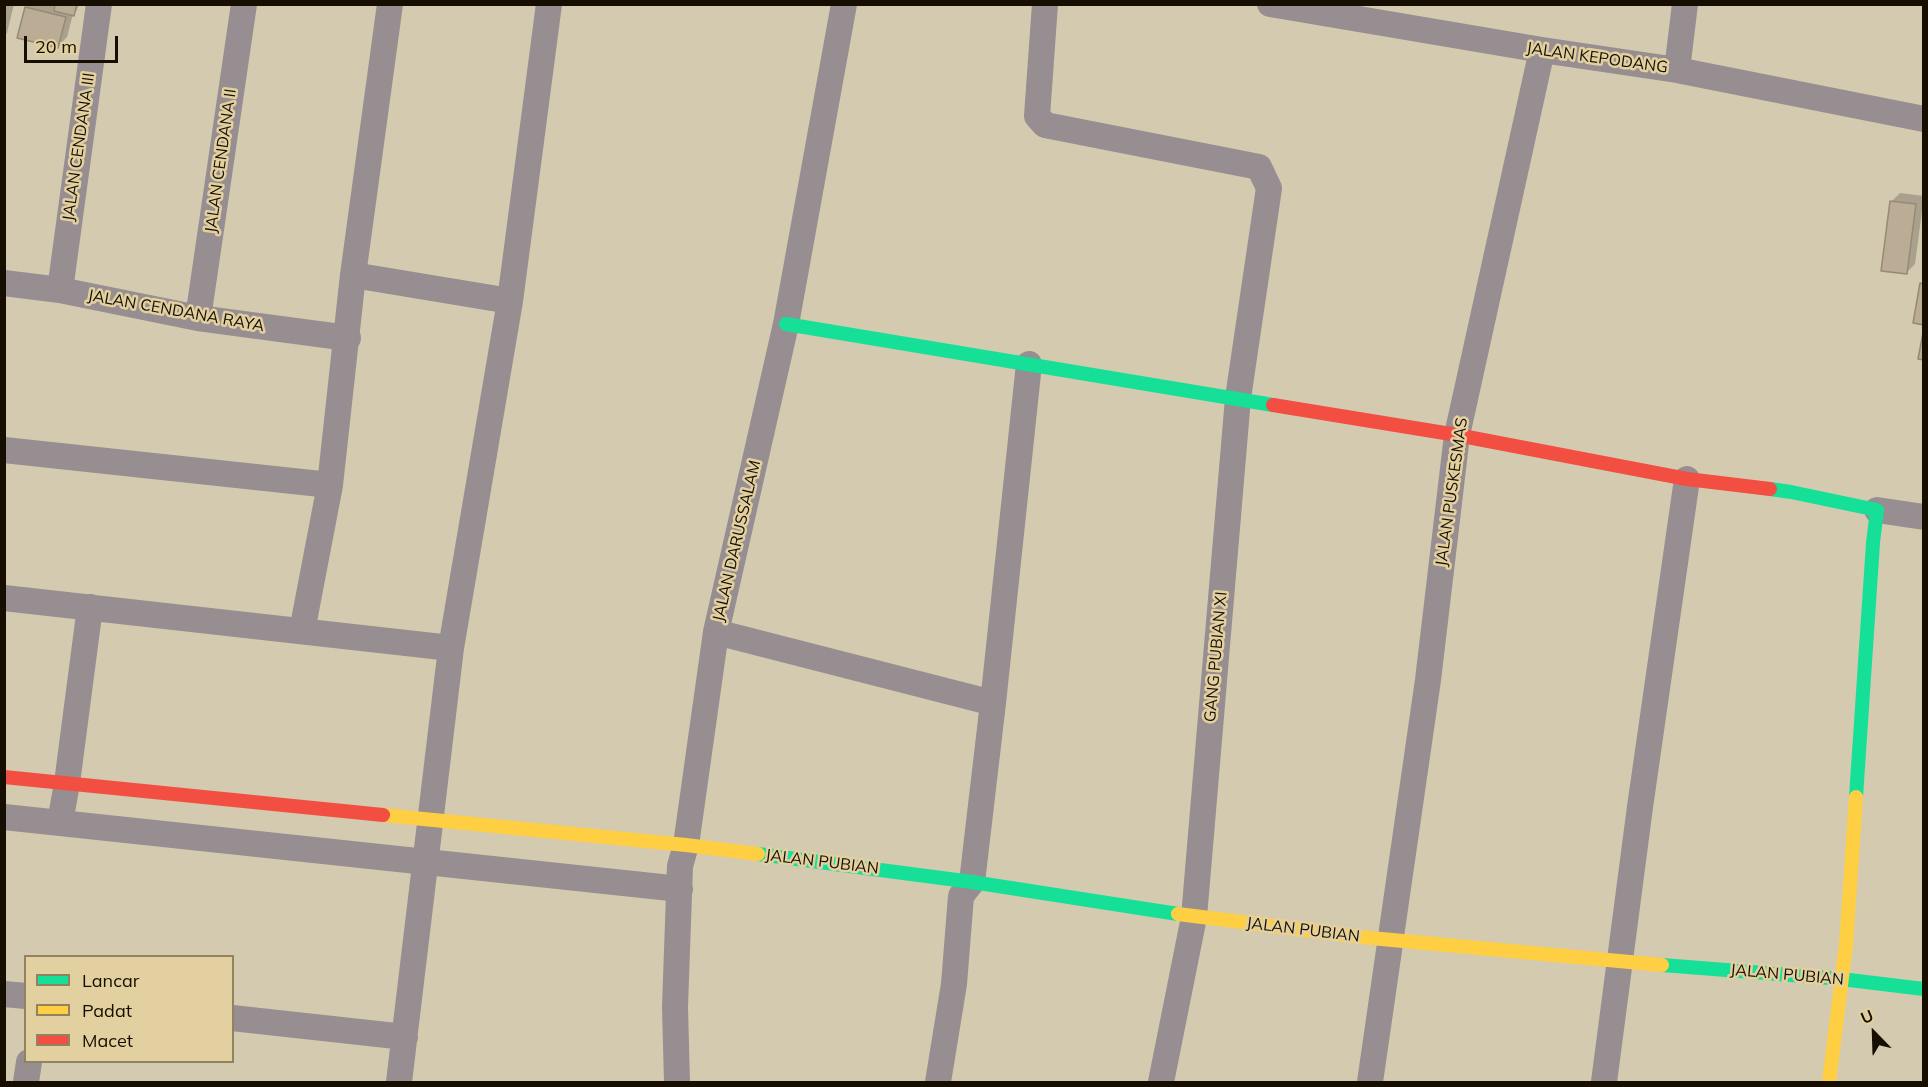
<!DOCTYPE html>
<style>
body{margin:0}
#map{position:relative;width:1928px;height:1087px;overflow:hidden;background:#d4caaf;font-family:Mulish,sans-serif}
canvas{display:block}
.frame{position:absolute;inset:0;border:6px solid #160f01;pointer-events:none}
.legend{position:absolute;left:24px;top:955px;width:210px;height:108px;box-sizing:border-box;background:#e3d0a0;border:2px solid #918360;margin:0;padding:8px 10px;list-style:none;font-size:18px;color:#160f01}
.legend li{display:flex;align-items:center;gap:12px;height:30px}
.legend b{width:30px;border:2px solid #918360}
.north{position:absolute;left:1844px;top:1003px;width:60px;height:60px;-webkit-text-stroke:4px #e3d0a0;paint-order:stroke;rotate:337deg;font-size:16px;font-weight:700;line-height:24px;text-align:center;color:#160f01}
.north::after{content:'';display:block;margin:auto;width:21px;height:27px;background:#160f01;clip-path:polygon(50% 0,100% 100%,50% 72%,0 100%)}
.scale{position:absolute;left:24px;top:36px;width:94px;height:27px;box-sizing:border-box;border:3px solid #160f01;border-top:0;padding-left:8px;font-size:18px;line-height:21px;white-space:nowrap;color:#160f01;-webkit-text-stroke:4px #e3d0a0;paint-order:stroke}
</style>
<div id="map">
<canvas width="1928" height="1087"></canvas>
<div class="frame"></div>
<ul class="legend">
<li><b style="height:8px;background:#16e098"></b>Lancar</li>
<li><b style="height:8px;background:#ffcf43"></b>Padat</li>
<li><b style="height:8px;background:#f24e42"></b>Macet</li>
</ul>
<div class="north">U</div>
<div class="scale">20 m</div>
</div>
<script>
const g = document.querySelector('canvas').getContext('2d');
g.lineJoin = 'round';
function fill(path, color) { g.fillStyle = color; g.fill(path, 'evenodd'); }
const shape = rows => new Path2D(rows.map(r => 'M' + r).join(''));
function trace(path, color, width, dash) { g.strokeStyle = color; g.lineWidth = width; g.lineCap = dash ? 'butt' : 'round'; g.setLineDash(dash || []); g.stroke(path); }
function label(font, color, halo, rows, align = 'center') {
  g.font = font + ' Mulish,sans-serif'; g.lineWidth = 5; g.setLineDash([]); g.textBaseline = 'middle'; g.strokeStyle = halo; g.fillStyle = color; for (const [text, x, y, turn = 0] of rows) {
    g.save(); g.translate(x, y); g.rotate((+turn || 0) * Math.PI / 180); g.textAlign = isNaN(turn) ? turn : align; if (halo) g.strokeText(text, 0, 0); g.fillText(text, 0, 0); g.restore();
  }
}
fill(shape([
 [4,4,14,4,7,33,4,36],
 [29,4,79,4,77,10,73,14,67,37,58,46,26,7],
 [1900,193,1924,196,1915,264,1906,273,1892,201]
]), '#0003');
const building = shape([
 [55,4,77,4,74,16,54,11,55,4],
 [25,7,66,17,58,48,17,38,25,7],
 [1890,201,1916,204,1907,274,1881,271,1890,201],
 [1920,283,1924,284,1924,325,1913,323,1920,283],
 [1923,333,1924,333,1924,360,1918,359,1923,333]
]);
fill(building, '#bbac95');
trace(building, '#948a77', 1.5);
trace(shape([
 [1045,4,1037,116,1045,125,1259,167,1269,188,1238,398,1194,917,1161,1082],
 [1270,4,1542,50,1677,70,1924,119],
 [1677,70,1685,4],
 [353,275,510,301],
 [4,283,60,290,198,318,348,338],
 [60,290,99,4],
 [198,318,244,4],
 [4,450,330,485],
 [1877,510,1924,517],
 [4,598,451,648],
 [302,631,330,485,353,275,390,4],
 [716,632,993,703,972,882,961,896,954,984,938,1082],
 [993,703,1029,364],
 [4,817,680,889],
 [60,823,67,783,90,607],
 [4,994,26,996],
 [232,1018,405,1037],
 [26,1082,29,1062],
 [399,1082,451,648,510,301,549,4],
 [677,1082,675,1007,680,866,686,845,716,632,786,324,844,4],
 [1370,1082,1428,680,1457,435,1542,50],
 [1604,1082,1640,807,1687,479]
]), '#968e90', 26);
trace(shape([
 [786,324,1273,405],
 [1770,489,1791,492,1877,510,1873,543,1856,797],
 [758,854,972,882,1178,914],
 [1662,965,1841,979,1924,989]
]), '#16e098', 14);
trace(shape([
 [383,815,686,845,758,854],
 [1178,914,1360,937,1662,965],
 [1829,1082,1846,945,1856,797]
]), '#ffcf43', 14);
trace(shape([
 [1273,405,1457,435,1687,479,1770,489],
 [4,777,383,815]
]), '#f24e42', 14);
label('16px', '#160f01', '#e3d0a0', [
 ["JALAN KEPODANG",1597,58,8],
 ["JALAN CENDANA III",79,147,-82],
 ["JALAN CENDANA II",221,161,-82],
 ["JALAN CENDANA RAYA",176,311,10],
 ["JALAN PUSKESMAS",1452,492,-82],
 ["JALAN DARUSSALAM",737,541,-77],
 ["GANG PUBIAN XI",1216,657,-85],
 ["JALAN PUBIAN",822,862,7],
 ["JALAN PUBIAN",1303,930,7],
 ["JALAN PUBIAN",1787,975,5]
]);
</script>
